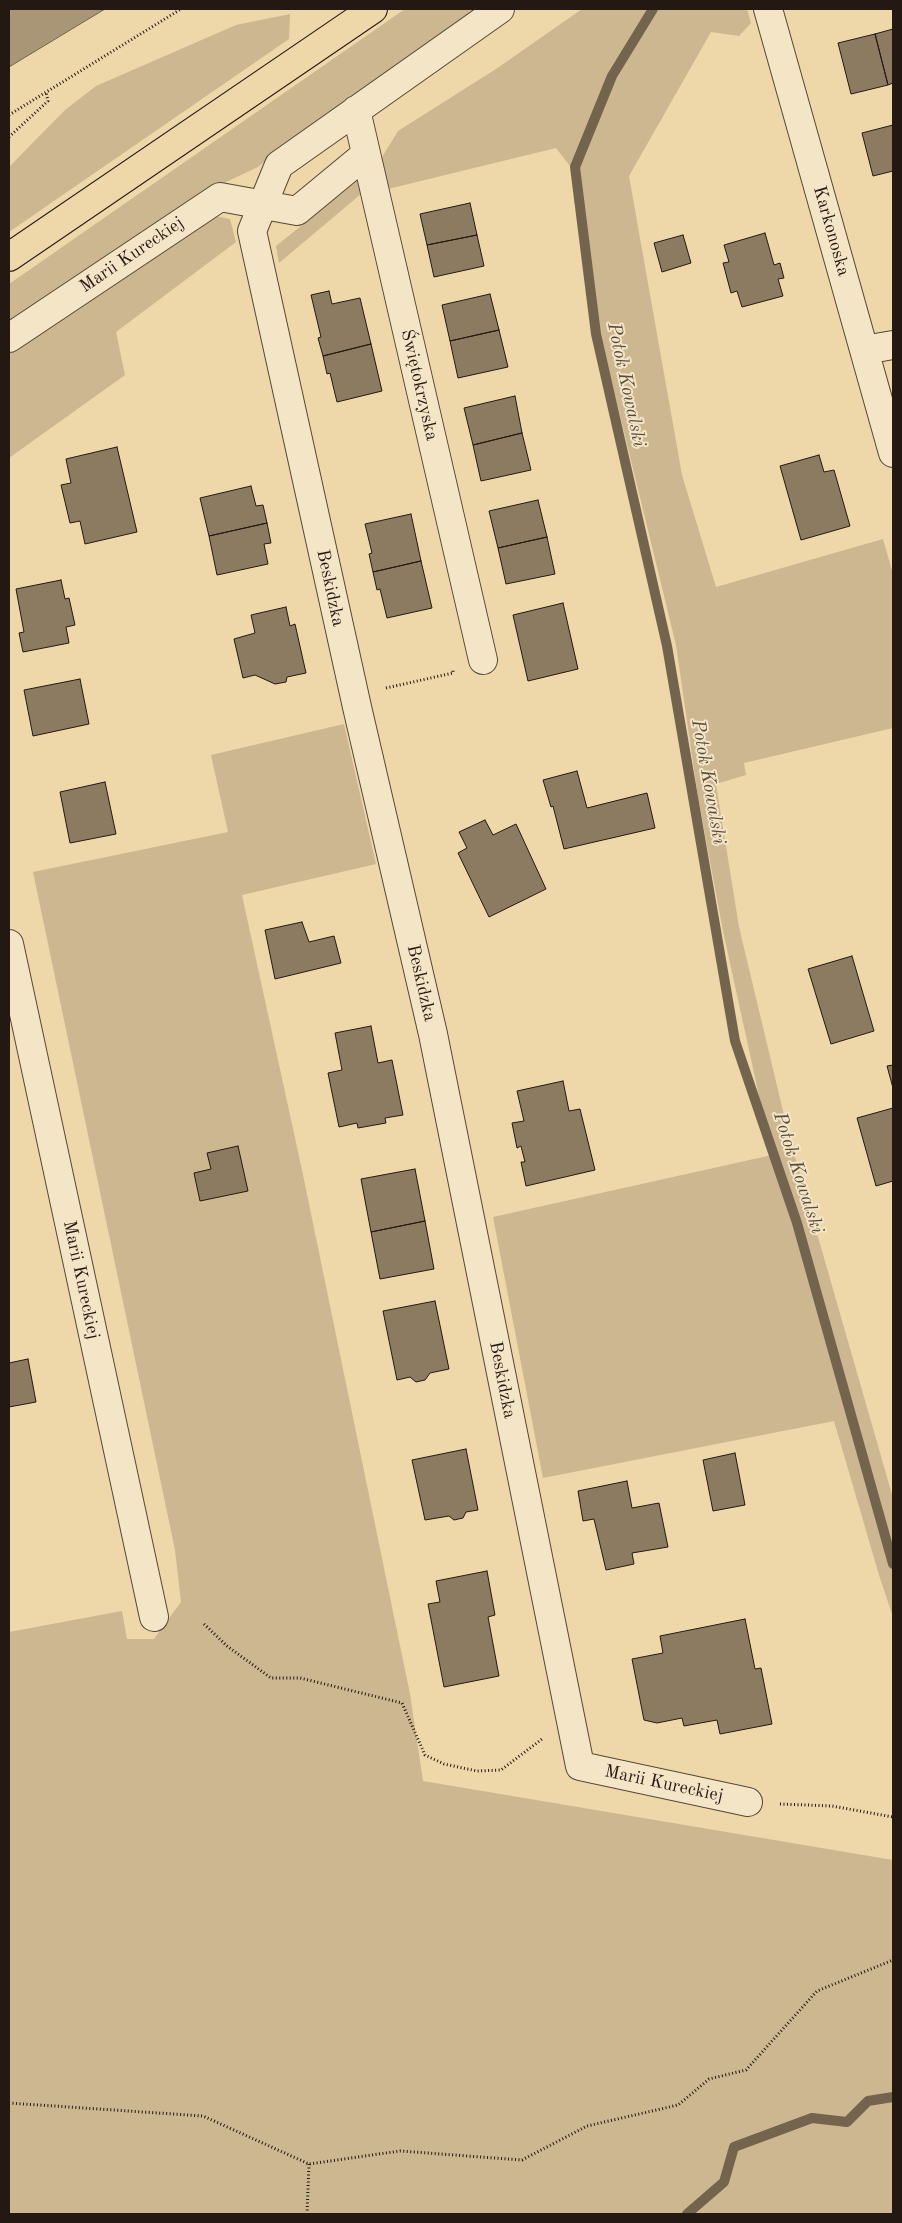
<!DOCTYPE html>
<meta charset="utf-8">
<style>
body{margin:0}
#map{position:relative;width:902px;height:2223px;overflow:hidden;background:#eed7a9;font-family:"Old Standard TT",serif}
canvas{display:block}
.frame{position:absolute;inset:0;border:10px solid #241813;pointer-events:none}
</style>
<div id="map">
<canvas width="902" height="2223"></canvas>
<div class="frame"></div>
</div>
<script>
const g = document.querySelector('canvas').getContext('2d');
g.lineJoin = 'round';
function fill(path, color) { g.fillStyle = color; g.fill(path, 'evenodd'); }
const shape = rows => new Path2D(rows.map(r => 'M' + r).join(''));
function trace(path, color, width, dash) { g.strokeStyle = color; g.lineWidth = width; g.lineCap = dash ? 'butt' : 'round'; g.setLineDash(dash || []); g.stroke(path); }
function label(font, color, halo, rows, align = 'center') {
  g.font = font + ' "Old Standard TT",serif'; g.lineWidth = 4; g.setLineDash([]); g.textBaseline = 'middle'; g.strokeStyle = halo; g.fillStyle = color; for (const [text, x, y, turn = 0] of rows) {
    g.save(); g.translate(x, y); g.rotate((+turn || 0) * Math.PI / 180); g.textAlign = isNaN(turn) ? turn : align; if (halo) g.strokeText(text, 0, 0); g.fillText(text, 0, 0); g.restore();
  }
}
fill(shape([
 [405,9,481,9,294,137,258,167,207,191,143,231,9,328,9,284],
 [582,9,747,9,751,23,739,36,711,32,629,176,682,475,716,587,883,539,893,574,893,728,744,763,746,775,716,784,739,927,789,1136,893,1498,893,1617,879,1575,834,1421,543,1478,493,1217,772,1155,723,931,698,797,676,645,595,313,577,175,556,148,388,189,379,162,398,131,496,69],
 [290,14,289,39,9,232,9,167,65,110,96,86,236,25],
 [362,177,367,193,361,194,279,263,276,246],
 [205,214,230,219,236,242,116,332,125,375,9,458,9,350],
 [344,724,376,864,242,895,302,1170,410,1694,423,1781,893,1860,893,2214,9,2214,9,1632,122,1611,127,1639,154,1639,181,1602,175,1550,33,872,228,832,211,755]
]), '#ccb790');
const water = shape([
 [9,9,105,9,9,67,9,9]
]);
fill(water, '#a99676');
trace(water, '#74644e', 1);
trace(shape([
 [653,9,612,76,575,167,596,334,667,646,735,1041,797,1223,893,1564],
 [687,2214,724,2182,734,2147,812,2118,847,2122,868,2101,893,2097]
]), '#74644e', 10);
const building = shape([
 [893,29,893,83,888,85,875,34,893,29],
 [875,34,888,85,851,94,838,43,875,34],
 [893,125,893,171,873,176,862,133,893,125],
 [470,203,477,235,427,245,420,214,470,203],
 [765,233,774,265,780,263,784,278,778,279,783,296,742,307,737,291,731,293,723,263,729,262,724,245,765,233],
 [477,235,484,266,434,277,427,245,477,235],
 [683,235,691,263,662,272,654,243,683,235],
 [329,291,332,304,360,298,371,344,323,356,318,338,321,337,311,295,329,291],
 [490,294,499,330,450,341,442,305,490,294],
 [499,330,508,367,458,378,450,341,499,330],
 [371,344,382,391,337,402,330,373,327,374,323,356,371,344],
 [515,396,522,433,473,445,464,408,515,396],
 [522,433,531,470,481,481,473,445,522,433],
 [117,447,137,532,85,544,80,521,70,523,61,485,71,483,66,459,117,447],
 [819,455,824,472,834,470,850,526,801,540,780,466,819,455],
 [251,486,256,506,263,505,267,523,209,536,200,498,251,486],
 [538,500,547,537,498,548,489,511,538,500],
 [411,514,421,561,373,572,369,554,372,553,365,524,411,514],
 [267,523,271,543,264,544,268,564,217,575,209,536,267,523],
 [547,537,555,574,506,584,498,548,547,537],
 [421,561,432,608,387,618,380,589,377,590,373,572,421,561],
 [61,580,65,599,69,598,75,625,66,627,69,643,23,652,19,633,24,632,16,589,61,580],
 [563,603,578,669,528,681,513,615,563,603],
 [286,607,290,626,295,624,306,673,287,677,286,682,275,684,255,675,243,678,234,639,255,633,251,615,286,607],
 [80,679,89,724,33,736,24,690,80,679],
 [577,771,587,808,647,793,655,828,564,849,553,806,551,807,543,780,577,771],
 [105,782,116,834,70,843,60,792,105,782],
 [485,820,493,835,516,824,546,889,489,917,458,853,467,848,459,832,485,820],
 [302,922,309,942,334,936,341,963,275,979,265,930,302,922],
 [852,956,874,1031,831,1044,808,969,852,956],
 [371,1026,378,1063,392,1060,403,1115,385,1118,386,1123,358,1128,357,1123,339,1127,328,1073,342,1070,335,1033,371,1026],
 [893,1065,893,1088,887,1066,893,1065],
 [563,1081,569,1111,580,1109,595,1170,526,1186,521,1162,525,1162,521,1146,517,1148,512,1123,524,1121,517,1091,563,1081],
 [893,1108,893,1181,876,1186,857,1118,893,1108],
 [238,1146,248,1191,200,1201,194,1173,211,1169,207,1153,238,1146],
 [415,1169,425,1221,371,1232,361,1179,415,1169],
 [425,1221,434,1269,380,1279,371,1232,425,1221],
 [435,1301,449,1369,430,1373,425,1380,416,1382,410,1377,397,1380,383,1311,435,1301],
 [28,1359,36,1402,9,1407,9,1363,28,1359],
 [466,1449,478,1510,466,1512,463,1518,454,1520,449,1516,425,1520,412,1460,466,1449],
 [735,1453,745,1505,713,1511,703,1460,735,1453],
 [627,1481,632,1508,659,1503,668,1547,632,1553,634,1564,606,1570,594,1519,583,1521,578,1491,627,1481],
 [487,1571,495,1615,488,1617,499,1676,444,1687,428,1604,440,1602,436,1581,487,1571],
 [745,1619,755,1669,761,1668,772,1724,720,1734,717,1720,684,1726,682,1718,657,1723,644,1720,632,1659,663,1653,660,1636,745,1619]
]);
fill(building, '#8d7b61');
trace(building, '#241813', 1);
const minor = shape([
 [500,9,279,165,252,231,357,707,433,1034,580,1766,748,1802],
 [768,9,893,453],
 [356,110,483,660],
 [9,338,220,197,297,211,366,154],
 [864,350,893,345],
 [9,944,154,1617]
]);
const major = shape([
 [9,257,373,9]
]);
trace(minor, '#564838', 30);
trace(major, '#241813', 30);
trace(shape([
 [9,115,181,9],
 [9,137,48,101,46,92],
 [386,688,453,673,453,670],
 [204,1624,227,1646,271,1678,300,1678,402,1703,425,1755,444,1764,477,1771,501,1770,542,1739],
 [780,1804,832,1806,893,1817],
 [9,2103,203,2116,309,2164,400,2151,522,2160,587,2126,678,2105,709,2079,746,2070,817,1991,893,1960],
 [307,2214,309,2164]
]), '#241813', 3, [1, 2.5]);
trace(minor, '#f4e5c7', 28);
trace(major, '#eed7a9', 28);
label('18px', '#241813', '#f4e5c7', [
 ["Karkonoska",831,231,74],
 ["Marii Kureckiej",132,255,-34],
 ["Świętokrzyska",419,385,77],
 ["Beskidzka",330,588,78],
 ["Beskidzka",421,983,77],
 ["Marii Kureckiej",81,1280,78],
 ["Beskidzka",502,1380,79],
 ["Marii Kureckiej",664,1784,12]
]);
label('italic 19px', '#594a3b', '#f4e5c7', [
 ["Potok Kowalski",626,385,78],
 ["Potok Kowalski",708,782,80],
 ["Potok Kowalski",798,1173,72]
]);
</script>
